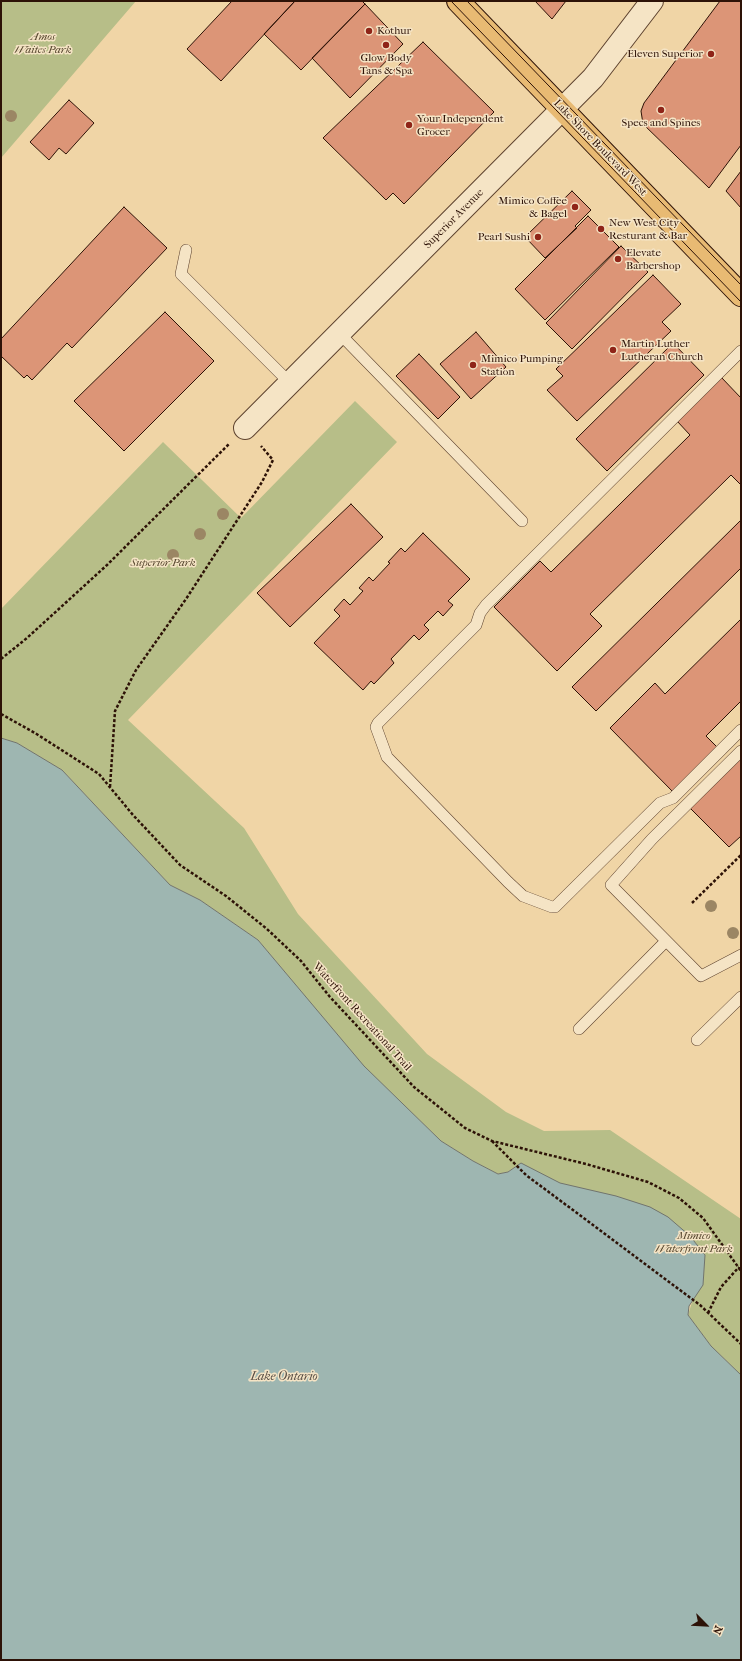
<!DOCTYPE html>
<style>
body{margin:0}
#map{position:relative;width:742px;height:1661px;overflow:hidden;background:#f0d5a6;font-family:"IM FELL French Canon",serif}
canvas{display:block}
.frame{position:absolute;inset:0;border:2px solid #2d1207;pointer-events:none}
.north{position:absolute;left:686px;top:1605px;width:40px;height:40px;-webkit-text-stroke:3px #f5e4c5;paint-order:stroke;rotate:114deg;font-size:11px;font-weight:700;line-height:16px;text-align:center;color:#2d1207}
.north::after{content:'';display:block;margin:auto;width:14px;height:18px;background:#2d1207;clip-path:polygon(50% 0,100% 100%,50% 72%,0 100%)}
</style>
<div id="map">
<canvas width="742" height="1661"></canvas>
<div class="frame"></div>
<div class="north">N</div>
</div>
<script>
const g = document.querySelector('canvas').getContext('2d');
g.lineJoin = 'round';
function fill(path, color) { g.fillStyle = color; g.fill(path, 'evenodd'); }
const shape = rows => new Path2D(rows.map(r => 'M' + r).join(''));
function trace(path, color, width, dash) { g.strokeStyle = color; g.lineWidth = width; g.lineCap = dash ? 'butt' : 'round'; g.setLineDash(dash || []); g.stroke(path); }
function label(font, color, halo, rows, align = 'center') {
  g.font = font + ' "IM FELL French Canon",serif'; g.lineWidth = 3; g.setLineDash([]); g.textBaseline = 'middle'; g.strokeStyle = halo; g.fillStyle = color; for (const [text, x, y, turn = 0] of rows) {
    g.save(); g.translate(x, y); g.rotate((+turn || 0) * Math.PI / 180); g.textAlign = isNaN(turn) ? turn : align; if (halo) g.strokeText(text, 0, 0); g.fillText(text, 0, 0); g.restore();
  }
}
fill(shape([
 [1,1,136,1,1,158],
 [355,401,397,442,128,720,244,828,298,914,427,1054,506,1112,544,1131,610,1130,741,1219,741,1375,711,1346,688,1315,693,1299,516,1166,508,1172,498,1174,473,1161,441,1141,364,1067,258,940,200,900,170,885,62,770,17,743,1,738,1,609,163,442,241,518]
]), '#b7be88');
const water = shape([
 [1,738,17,743,62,770,170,885,200,900,258,940,364,1066,441,1141,473,1161,498,1174,508,1172,521,1163,560,1183,616,1196,650,1207,668,1217,690,1236,705,1255,703,1285,689,1306,688,1315,711,1346,741,1375,741,1660,1,1660,1,738]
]);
fill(water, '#9eb6b1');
trace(water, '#71746d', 1);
const building = shape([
 [232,1,295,1,221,81,187,49,232,1],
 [295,1,362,1,365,4,301,70,264,34,295,1],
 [535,1,566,1,552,19,535,1],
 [720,1,741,1,741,145,709,188,643,124,641,111,644,103,720,1],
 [365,4,403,44,350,98,312,58,365,4],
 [423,42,494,112,404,204,393,193,386,200,323,138,423,42],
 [69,100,94,123,66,154,59,148,49,160,30,142,69,100],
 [741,171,741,208,726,191,741,171],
 [572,191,591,210,575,226,577,228,545,258,525,237,572,191],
 [124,207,167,248,72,348,67,343,32,380,27,375,24,378,1,356,1,339,124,207],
 [588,216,619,247,545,320,515,289,588,216],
 [621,246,648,272,572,349,546,323,621,246],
 [653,275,681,304,662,322,671,331,577,421,547,390,563,376,556,369,653,275],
 [165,312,214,361,124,451,74,401,165,312],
 [476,332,506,367,471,399,440,364,476,332],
 [673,343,704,375,607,471,576,439,673,343],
 [419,354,460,397,438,419,396,376,419,354],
 [721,377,741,398,741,485,731,475,590,614,602,626,557,671,494,607,540,561,551,572,690,435,677,421,721,377],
 [351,504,383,537,290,627,257,593,351,504],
 [741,520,741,568,596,711,572,687,741,520],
 [423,533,470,579,448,601,453,605,443,616,438,611,424,625,429,630,419,640,414,635,391,659,394,663,374,684,371,681,363,690,314,643,340,616,334,610,344,599,350,605,363,591,359,588,369,577,373,581,390,563,388,562,401,548,405,552,423,533],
 [741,619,741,701,706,736,717,747,673,792,610,728,655,683,665,694,741,619],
 [741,758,741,836,729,847,690,808,741,758]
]);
fill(building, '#dc9577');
trace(building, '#2d1207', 1);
const service = shape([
 [186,250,181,274,290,383],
 [339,333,522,521],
 [741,351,486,605,480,613,476,625,378,723,376,727,387,757,508,882,523,896,552,907,555,907,660,803,673,798,741,730],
 [741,751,652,839,611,885,701,976,741,955],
 [579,1029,666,941],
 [697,1040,741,997]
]);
const minor = shape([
 [245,428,593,78,652,1]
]);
const primary = shape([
 [458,1,741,295]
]);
trace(service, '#5e432f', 12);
trace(minor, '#5e432f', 24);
trace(primary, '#2d1207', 24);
trace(shape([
 [1,659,27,638,107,565,229,444],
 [1,714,35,733,99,774,133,815,180,865,226,896,267,929,301,961,330,997,414,1087,465,1128,492,1141,586,1164,648,1182,679,1198,703,1218,741,1271],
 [110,787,115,711,136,670,186,599,262,482,273,460,261,446],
 [692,903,741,855],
 [492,1141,526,1175,700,1305,741,1344],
 [708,1313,721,1287,739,1267]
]), '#2d1207', 2.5, [3, 2]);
trace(service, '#f5e4c5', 11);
trace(minor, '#f5e4c5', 22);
trace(primary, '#e8ba73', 22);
trace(shape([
 [451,1,741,302],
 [467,1,741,285]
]), '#2d1207', 1);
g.fillStyle = '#9b8664';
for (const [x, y] of [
 [11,116],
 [223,514],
 [200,534],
 [173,555],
 [711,906],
 [733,933]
]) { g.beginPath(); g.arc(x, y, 6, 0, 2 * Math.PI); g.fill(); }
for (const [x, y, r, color] of [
 [369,31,4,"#8f2418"],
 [386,45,4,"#8f2418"],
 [711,54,4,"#8f2418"],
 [661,110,4,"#8f2418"],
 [409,125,4,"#8f2418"],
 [575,207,4,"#8f2418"],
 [601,229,4,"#8f2418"],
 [538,237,4,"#8f2418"],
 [618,259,4,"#8f2418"],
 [613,350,4,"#8f2418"],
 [473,365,4,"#8f2418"]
]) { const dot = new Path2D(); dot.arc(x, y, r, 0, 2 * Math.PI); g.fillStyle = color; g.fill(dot); trace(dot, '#f5e4c5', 1.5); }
label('11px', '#2d1207', '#f5e4c5', [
 ["Kothur",377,31],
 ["Eleven Superior",703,54,"right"],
 ["Glow Body",386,58,"center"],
 ["Tans & Spa",386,71,"center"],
 ["Your Independent",417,119],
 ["Grocer",417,132],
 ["Specs and Spines",661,123,"center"],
 ["Mimico Coffee",567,201,"right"],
 ["& Bagel",567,214,"right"],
 ["New West City",609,223],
 ["Resturant & Bar",609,236],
 ["Pearl Sushi",530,237,"right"],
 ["Elevate",626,253],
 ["Barbershop",626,266],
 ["Martin Luther",621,344],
 ["Lutheran Church",621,357],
 ["Mimico Pumping",481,359],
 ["Station",481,372]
], 'left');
label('italic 11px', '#56462e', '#f5e4c5', [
 ["Amos",43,37],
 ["Waites Park",43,50],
 ["Superior Park",163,563],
 ["Mimico",694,1236],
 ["Waterfront Park",694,1249]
]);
label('11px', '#2d1207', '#f5e4c5', [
 ["Lake Shore Boulevard West",600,148,46],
 ["Superior Avenue",454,219,-45],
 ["Waterfront Recreational Trail",362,1017,48]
]);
label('italic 12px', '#554b42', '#f5e4c5', [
 ["Lake Ontario",284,1377]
]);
</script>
